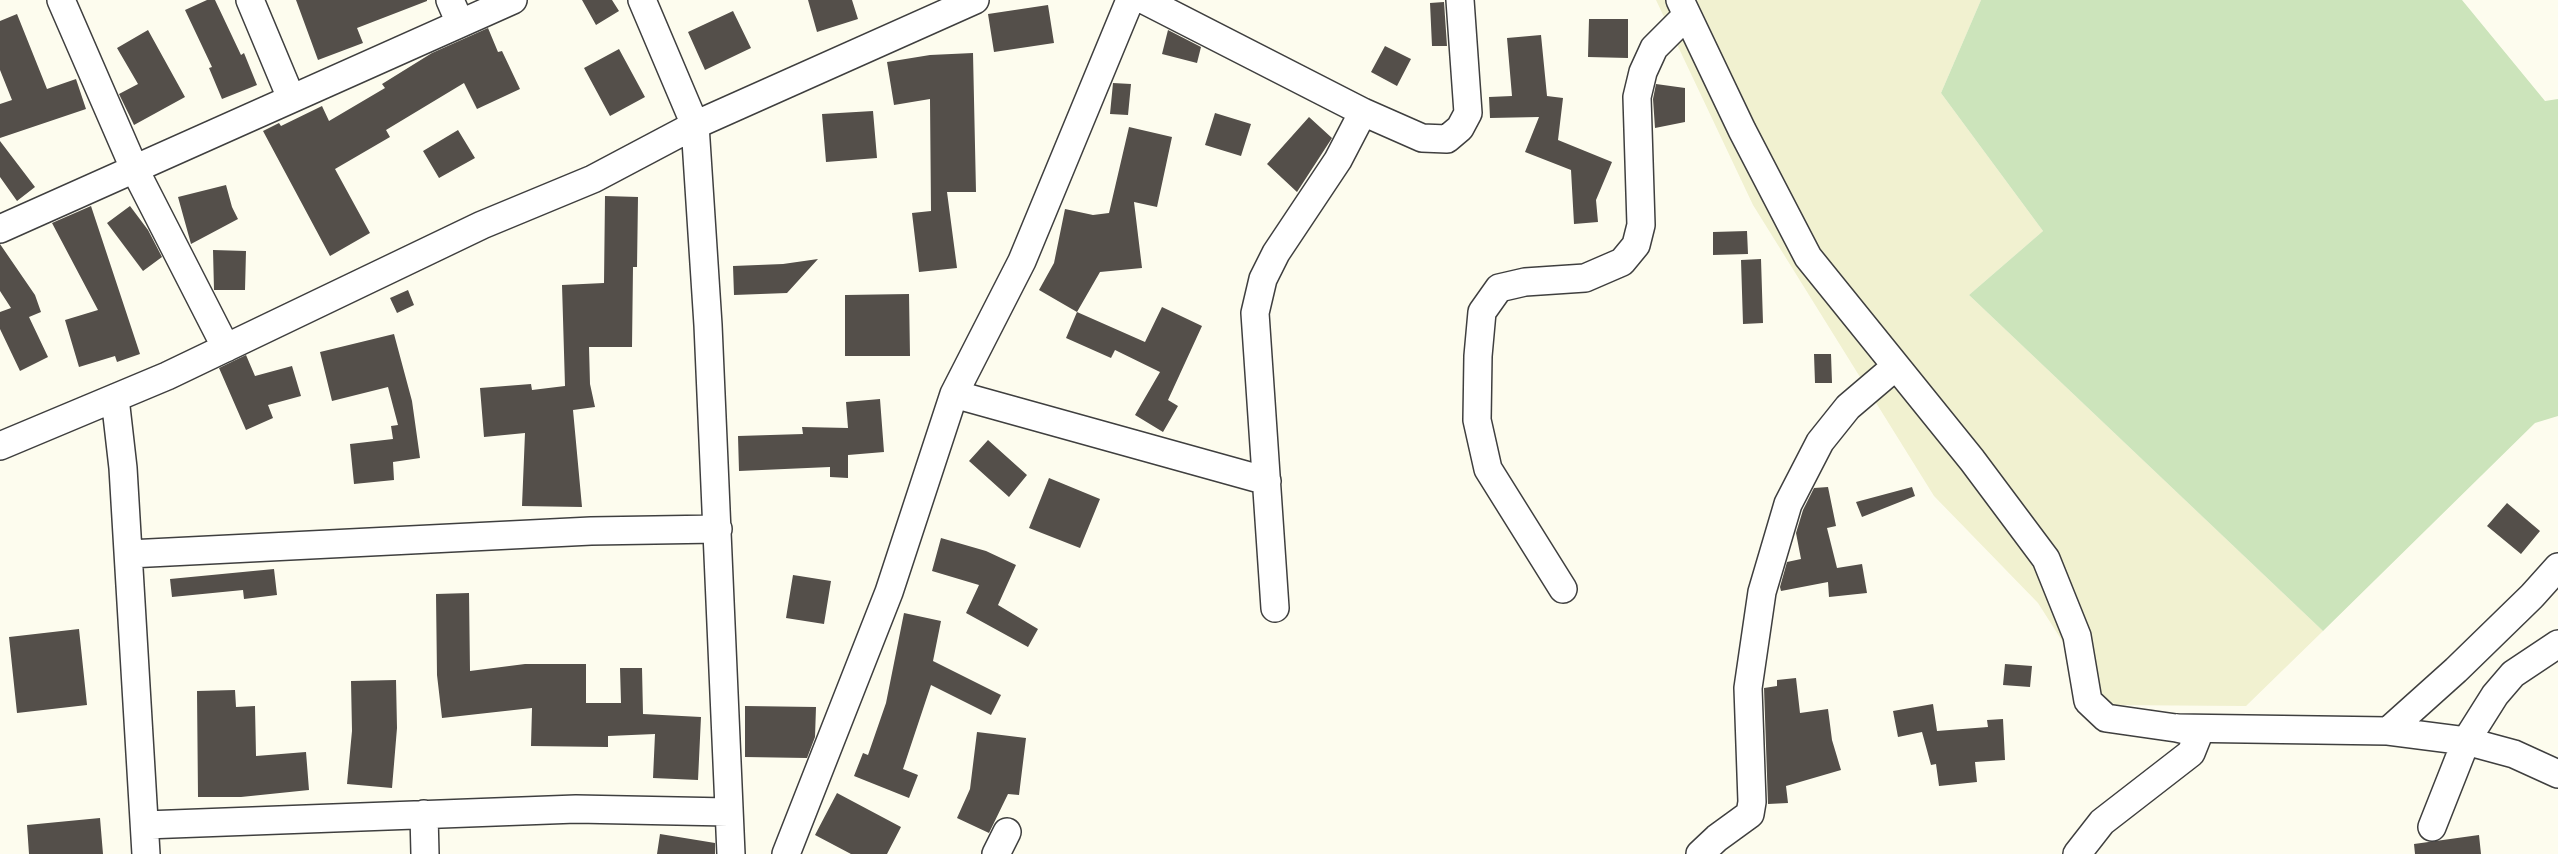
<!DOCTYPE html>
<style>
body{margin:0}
canvas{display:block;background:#fdfcee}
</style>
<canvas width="2558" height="854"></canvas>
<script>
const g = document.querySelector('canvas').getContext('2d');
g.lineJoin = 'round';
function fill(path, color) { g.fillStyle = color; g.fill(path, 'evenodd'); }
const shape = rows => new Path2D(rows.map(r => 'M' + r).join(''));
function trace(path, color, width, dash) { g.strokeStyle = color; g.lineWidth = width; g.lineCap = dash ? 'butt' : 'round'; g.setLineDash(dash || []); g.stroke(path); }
fill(shape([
 [1656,0,1981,0,1941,93,2043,231,1969,295,2323,631,2246,706,2103,705,2038,603,1934,496,1753,205]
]), '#f1f1d0');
fill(shape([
 [1981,0,2462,0,2545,101,2558,99,2558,416,2535,423,2323,631,1969,295,2043,231,1941,93]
]), '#cce4bb');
fill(shape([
 [207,0,215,0,241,55,244,53,257,85,222,99,209,68,212,67,185,10],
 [296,0,427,0,427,1,357,28,363,43,318,60],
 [582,0,612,0,619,11,596,25],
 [808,0,852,0,858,19,817,32],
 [1444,2,1447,46,1432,46,1430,3],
 [1048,5,1054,43,994,52,988,14],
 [733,11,751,48,705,70,688,32],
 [17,14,47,89,76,79,86,109,0,138,0,104,12,100,0,70,0,21],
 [1589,19,1628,19,1628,58,1588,57],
 [488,28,498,52,502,51,520,89,477,109,464,83,386,130,390,137,335,169,370,233,330,256,263,131,279,123,281,126,322,106,329,121,385,88,382,84,432,53],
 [148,30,185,97,134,125,119,94,138,84,117,48],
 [1168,30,1201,47,1197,63,1162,54],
 [1541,35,1547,96,1563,98,1558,140,1612,162,1596,200,1598,222,1574,224,1571,170,1525,152,1539,117,1490,118,1489,97,1512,96,1507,38],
 [1385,46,1411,59,1397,86,1371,72],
 [619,49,645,97,610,116,584,68],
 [973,53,976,192,947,192,957,268,919,272,912,213,931,211,930,99,894,105,887,62,930,55],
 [1113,83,1131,84,1128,115,1110,114],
 [1656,84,1685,88,1685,122,1655,128,1653,99],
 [873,111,877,158,826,162,822,114],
 [1215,113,1251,124,1241,156,1205,145],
 [1309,117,1332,138,1297,192,1267,164],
 [1129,127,1172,137,1157,207,1134,202,1142,268,1100,272,1077,312,1039,290,1054,263,1065,209,1093,215,1109,213],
 [458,130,475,158,439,178,423,151],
 [0,141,35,187,17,201,0,177],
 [226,185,232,207,238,219,191,244,178,197],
 [605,196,638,197,637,267,633,267,632,347,589,347,590,384,595,407,573,410,582,507,522,506,525,433,484,437,480,388,531,384,532,390,565,386,562,285,604,283],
 [91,206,140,354,117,362,115,356,79,367,65,320,98,310,52,223],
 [130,206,148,230,162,257,143,271,107,223],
 [1747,231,1748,254,1713,255,1713,232],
 [0,244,35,295,41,312,29,317,48,357,20,371,0,329,0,312,11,308,0,291],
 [213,250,246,251,245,290,214,290],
 [818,259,787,293,734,295,733,266,783,264],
 [1761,259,1763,323,1743,324,1741,260],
 [408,290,414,305,397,313,390,298],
 [909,294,910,356,845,356,845,295],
 [1162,307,1202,326,1168,400,1178,406,1163,432,1135,415,1160,372,1115,350,1111,358,1066,338,1077,312,1145,342],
 [394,334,412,401,420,458,393,462,394,480,354,484,350,444,393,439,391,426,398,425,388,387,332,401,320,352],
 [1814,354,1831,354,1832,383,1815,383],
 [246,355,255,376,292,366,301,396,268,405,273,418,246,430,219,368],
 [880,399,884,452,848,455,848,478,830,477,830,467,739,471,738,436,803,434,802,427,848,428,846,402],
 [988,440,1027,475,1009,497,969,461],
 [1049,478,1100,499,1080,548,1029,528],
 [1828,487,1836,526,1827,528,1837,568,1862,564,1867,593,1829,597,1828,582,1781,591,1780,587,1787,562,1801,559,1796,533,1803,510,1814,488],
 [1912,487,1915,496,1862,517,1856,502],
 [2507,503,2540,531,2521,554,2487,526],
 [941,538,986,551,1016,565,998,605,1038,629,1028,647,966,613,979,585,932,571],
 [274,569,277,595,244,599,243,590,172,597,170,579],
 [793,575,831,581,824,624,786,618],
 [469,593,470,671,525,664,586,664,586,703,621,703,620,668,642,668,643,714,701,717,698,780,653,778,655,734,608,736,608,747,531,746,532,708,442,718,437,675,436,594],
 [904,613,941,621,933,661,1001,695,991,715,931,685,903,769,918,775,909,798,854,776,863,753,868,755,886,703],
 [79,629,87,705,17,713,9,637],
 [2005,664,2032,666,2030,687,2003,685],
 [1796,678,1800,713,1828,709,1832,740,1841,770,1786,786,1788,803,1768,804,1764,688,1777,686,1777,680],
 [396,680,397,728,392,788,347,784,352,731,351,681],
 [235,690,236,707,255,706,256,756,306,752,309,790,241,797,198,797,197,691],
 [1933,704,1937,731,1988,727,1987,720,2003,719,2005,760,1975,762,1977,782,1939,786,1936,764,1931,765,1922,732,1898,737,1893,711],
 [745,706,816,707,815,737,807,758,745,757],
 [977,732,1026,738,1019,795,1008,794,989,833,957,818,970,789],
 [837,793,901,827,887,854,851,854,815,835],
 [100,818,103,854,29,854,27,825],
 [660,834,715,843,715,854,657,854],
 [2479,835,2481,854,2415,854,2414,844]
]), '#544f4a');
const minor = shape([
 [61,0,134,168,226,348],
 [250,0,291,98],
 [450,0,460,23],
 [642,0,695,125,708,325,731,854],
 [1144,0,1363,112,1422,138,1447,139,1460,128,1468,113,1460,0],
 [1680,0,1742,130,1808,257,1972,460,2046,559,2077,636,2088,701,2106,718,2176,728,2388,731,2466,741,2514,754,2558,774],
 [0,229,513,0],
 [954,394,1267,481],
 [115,398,123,468,146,854],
 [0,446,167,376,482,225,593,179,695,125,975,0],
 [129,554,591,531,718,529],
 [1563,589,1488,469,1477,420,1478,356,1482,312,1499,288,1525,282,1585,278,1622,262,1636,245,1641,225,1637,97,1643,72,1654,48,1687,15],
 [1275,608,1255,313,1263,279,1276,253,1338,160,1363,112],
 [2388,731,2456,670,2532,596,2558,567],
 [424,814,425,854],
 [145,825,576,809,728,812],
 [2432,827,2466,741,2495,695,2513,674,2558,644],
 [786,854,889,592,954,394,1022,261,1130,0],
 [996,854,1007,832],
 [1700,854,1717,838,1750,814,1752,802,1748,688,1762,592,1788,504,1820,442,1848,407,1895,367],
 [2077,854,2102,822,2191,753,2199,733,2177,728]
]);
trace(minor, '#3f3f3f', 30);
trace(minor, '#fff', 27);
</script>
